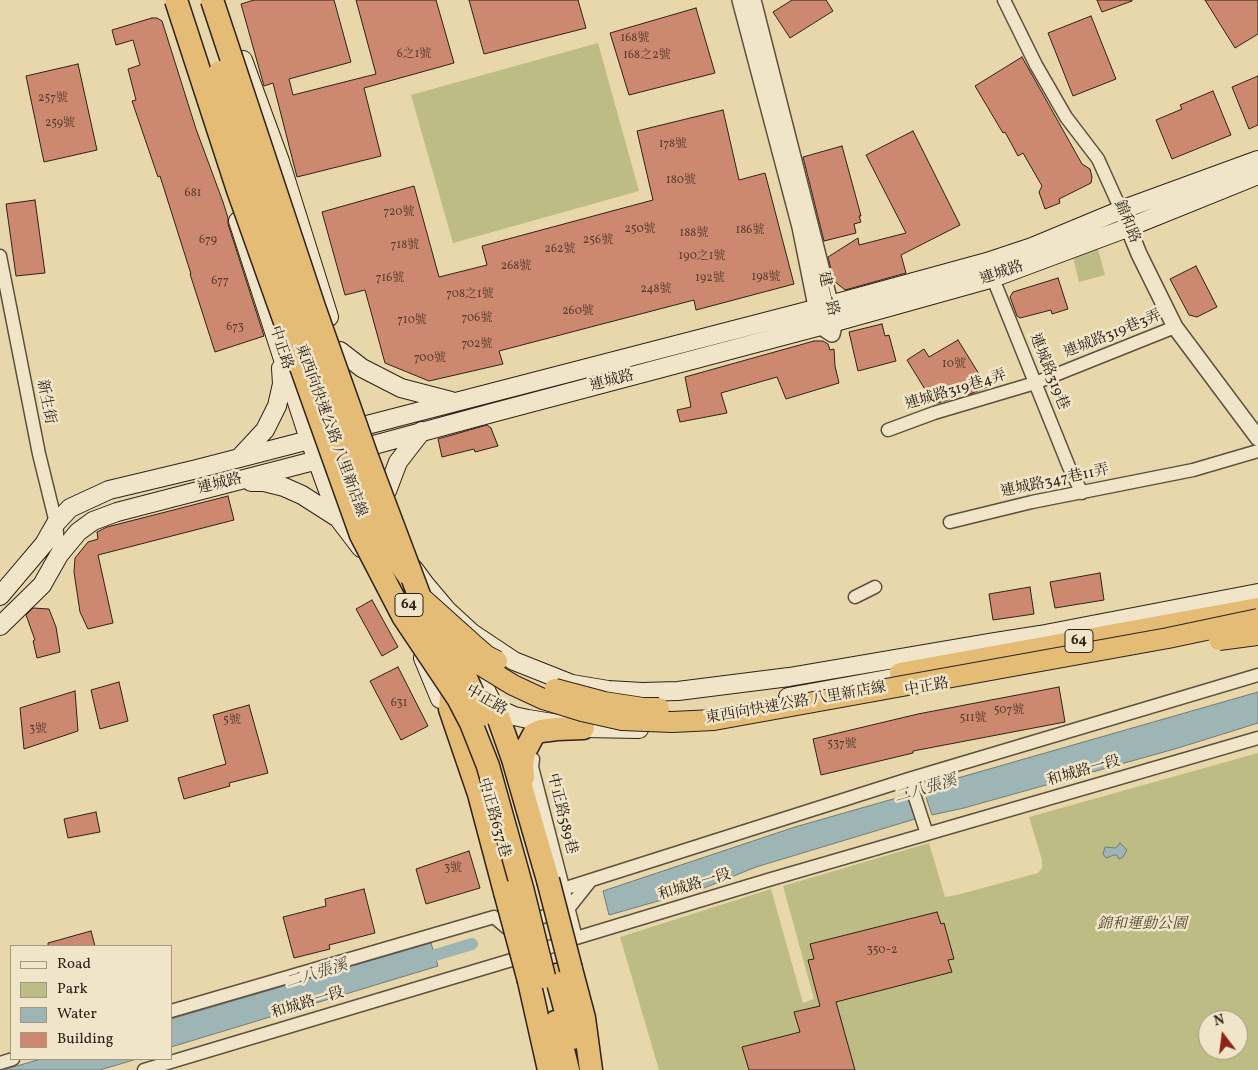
<!DOCTYPE html>
<meta charset="utf-8">
<style>
body{margin:0}
#map{position:relative;width:1258px;height:1070px;overflow:hidden;background:#e8d7aa;font-family:Vollkorn,serif}
canvas{display:block}
.legend{position:absolute;left:10px;top:945px;width:162px;height:115px;box-sizing:border-box;background:#f0e5c8;border:1px solid #a39782;margin:0;padding:6px 9px;list-style:none;font-size:15px;color:#2f2219}
.legend li{display:flex;align-items:center;gap:10px;height:25px}
.legend b{width:25px;border:1px solid #a39782}
.north{position:absolute;left:1198px;top:1010px;width:50px;height:50px;box-sizing:border-box;background:#f0e5c8;border:1px solid #a39782;border-radius:50%;rotate:345deg;font-size:14px;font-weight:700;line-height:20px;text-align:center;color:#2f2219}
.north::after{content:'';display:block;margin:auto;width:18px;height:22px;background:#8f2418;clip-path:polygon(50% 0,100% 100%,50% 72%,0 100%)}
</style>
<div id="map">
<canvas width="1258" height="1070"></canvas>
<ul class="legend">
<li><b style="height:6px;background:#f0e5c8"></b>Road</li>
<li><b style="height:14px;background:#bdbc84"></b>Park</li>
<li><b style="height:14px;background:#9db6b5"></b>Water</li>
<li><b style="height:14px;background:#cd896f"></b>Building</li>
</ul>
<div class="north">N</div>
</div>
<script>
const g = document.querySelector('canvas').getContext('2d');
g.lineJoin = 'round';
function fill(path, color) { g.fillStyle = color; g.fill(path, 'evenodd'); }
const shape = rows => new Path2D(rows.map(r => 'M' + r).join(''));
function trace(path, color, width, dash) { g.strokeStyle = color; g.lineWidth = width; g.lineCap = dash ? 'butt' : 'round'; g.setLineDash(dash || []); g.stroke(path); }
function label(font, color, halo, rows, align = 'center') {
  g.font = font + ' Vollkorn,"Noto Serif TC",serif'; g.lineWidth = 5; g.setLineDash([]); g.textBaseline = 'middle'; g.strokeStyle = halo; g.fillStyle = color; for (const [text, x, y, turn = 0] of rows) {
    g.save(); g.translate(x, y); g.rotate((+turn || 0) * Math.PI / 180); g.textAlign = isNaN(turn) ? turn : align; if (halo) g.strokeText(text, 0, 0); g.fillText(text, 0, 0); g.restore();
  }
}
fill(shape([
 [598,43,639,191,453,243,411,95],
 [1098,249,1105,275,1079,282,1073,257],
 [1258,753,1258,1070,659,1070,620,937,771,889,803,1003,814,999,783,886,929,843,945,897,957,895,1038,873,1042,868,1042,860,1029,817],
 [1208,1020,1238,1020,1238,1050,1208,1050]
]), '#bdbc84');
const water = shape([
 [1258,692,1258,723,1178,748,964,808,932,815,923,788,1258,692],
 [907,795,915,819,756,867,704,888,609,915,603,891,795,827,907,795],
 [1120,843,1127,850,1123,857,1119,859,1117,855,1114,855,1106,858,1103,854,1105,847,1116,848,1120,843],
 [431,943,438,966,171,1047,171,1019,431,943],
 [41,1059,137,1059,100,1070,3,1070,41,1059]
]);
fill(water, '#9db6b5');
trace(water, '#717b77', 1);
trace(shape([
 [419,960,472,944]
]), '#9db6b5', 12);
const building = shape([
 [254,0,334,0,351,62,289,79,293,95,376,74,356,0,436,0,454,63,364,88,381,156,297,177,273,83,264,86,241,4,254,0],
 [469,0,578,0,586,28,484,54,469,0],
 [792,0,826,0,833,11,790,38,773,12,792,0],
 [1097,0,1132,0,1132,1,1102,12,1097,0],
 [1205,0,1258,0,1258,34,1235,48,1205,0],
 [696,8,715,73,629,95,610,33,696,8],
 [1091,16,1116,79,1073,96,1048,33,1091,16],
 [152,18,157,18,162,21,196,129,223,202,228,218,228,224,264,336,215,352,190,274,191,274,160,176,158,177,132,101,136,100,128,69,140,65,133,40,116,45,112,30,152,18],
 [1022,57,1082,164,1090,169,1092,177,1091,183,1059,199,1060,203,1045,209,1039,192,1042,186,1023,153,1018,156,1005,132,1003,133,975,86,1022,57],
 [78,64,97,150,44,162,26,76,78,64],
 [1258,76,1258,125,1249,129,1232,87,1258,76],
 [1213,91,1231,135,1172,159,1156,120,1182,109,1180,105,1213,91],
 [723,110,739,180,765,173,794,284,696,310,694,300,499,351,503,364,429,381,385,363,365,290,345,295,322,212,414,186,439,277,487,265,482,246,653,200,637,131,723,110],
 [913,131,960,225,901,255,906,273,845,290,834,281,828,257,858,238,859,245,906,233,866,155,913,131],
 [842,146,861,216,859,216,861,222,854,224,856,233,824,241,803,157,842,146],
 [35,200,45,273,16,276,6,204,35,200],
 [1196,266,1217,307,1197,317,1189,315,1170,279,1196,266],
 [1058,278,1068,309,1052,314,1051,310,1020,318,1017,316,1010,297,1013,292,1058,278],
 [882,324,885,336,889,335,896,361,858,371,849,332,882,324],
 [958,340,987,387,968,395,965,390,948,400,934,404,907,360,924,349,929,357,958,340],
 [814,341,823,341,828,344,830,350,834,349,835,366,839,383,786,399,777,377,721,393,727,413,680,422,677,410,691,407,685,377,814,341],
 [487,425,491,428,498,446,475,452,474,449,442,457,438,439,487,425],
 [228,496,234,520,98,555,113,623,88,629,80,612,74,572,75,558,88,542,98,539,97,532,107,527,228,496],
 [1100,573,1104,600,1055,608,1050,582,1100,573],
 [1030,587,1034,614,993,620,989,594,1030,587],
 [372,600,398,647,382,656,356,609,372,600],
 [33,608,49,609,56,627,60,652,37,658,33,641,35,640,26,615,33,608],
 [398,667,428,726,401,740,370,681,398,667],
 [119,682,128,721,100,729,91,690,119,682],
 [1059,687,1065,722,913,751,913,753,821,775,813,739,918,714,1059,687],
 [75,691,78,731,24,749,20,708,75,691],
 [249,705,268,773,229,783,230,786,184,799,178,778,226,764,213,715,249,705],
 [96,812,100,832,68,838,64,819,96,812],
 [469,851,480,888,426,904,416,869,469,851],
 [364,889,375,933,329,945,330,949,294,958,283,917,326,906,325,899,364,889],
 [937,912,941,924,944,923,954,959,948,960,952,972,836,1002,855,1070,749,1070,742,1047,800,1032,794,1012,820,1006,808,960,814,959,810,944,937,912],
 [91,931,95,946,48,946,48,943,91,931]
]);
fill(building, '#cd896f');
trace(building, '#2f2219', 1);
const minor = shape([
 [1004,0,1036,65,1066,117,1098,159,1121,210],
 [0,256,39,454,56,523,59,555],
 [990,271,1069,467,1082,493],
 [888,430,934,413,1035,383,1175,327],
 [950,522,1032,502,1193,470,1258,451],
 [855,597,875,587],
 [533,759,532,767,576,938],
 [909,779,927,834],
 [563,889,909,779,1258,675],
 [526,922,568,909,591,880],
 [171,1011,494,917,507,928],
 [0,1063,13,1059],
 [144,1070,515,959,576,938,768,880,1258,738]
]);
const tertiary = shape([
 [740,0,800,227,820,326,832,334,835,322,753,0],
 [1121,210,1139,254,1175,327,1258,438]
]);
const secondary = shape([
 [243,60,280,161,329,317],
 [238,221,306,430,338,518,361,548],
 [340,351,362,368,401,388,451,401],
 [239,458,265,430,277,406,282,384,281,368],
 [251,482,264,482,284,487,302,495,338,518],
 [387,491,398,462,422,431],
 [414,569,425,584,447,610,472,633,514,661,572,684,608,690,642,692,678,691,789,677,994,642,1040,635,1258,593],
 [0,596,44,544,56,523,70,508,109,490,197,469,815,309,987,262,1032,247,1121,210,1258,160],
 [0,626,42,585,59,555,78,532,93,521,117,512,333,456,492,413,828,324,993,278,1127,228,1258,175],
 [467,653,495,708],
 [423,658,440,699],
 [788,697,915,674],
 [489,705,514,716,528,719,583,728,639,729]
]);
const trunk = shape([
 [900,673,1258,608]
]);
const motorway = shape([
 [458,684,451,697,450,709,479,794,505,892],
 [495,708,513,759,548,880],
 [523,777,522,765,524,753,534,734,541,731,557,729,583,728],
 [571,969,584,1018,591,1070],
 [556,975,573,1038],
 [529,981,549,1070],
 [556,1022,568,1070]
]);
trace(minor, '#5d4f3d', 15);
trace(tertiary, '#5d4f3d', 18);
trace(secondary, '#2f2219', 20);
trace(trunk, '#2f2219', 22);
trace(motorway, '#2f2219', 25);
trace(minor, '#f0e5c8', 12);
trace(tertiary, '#f0e5c8', 15);
trace(secondary, '#f0e5c8', 18);
trace(trunk, '#e4bc75', 20);
trace(motorway, '#e4bc75', 22);
const trunkBridge = shape([
 [305,313,370,510,391,553,406,574],
 [424,600,473,644,487,656,497,661],
 [1219,640,1258,635],
 [448,643,464,655,513,685,543,699,582,711,622,720,672,722,714,720,1168,638,1258,619],
 [555,689,604,702,643,708,659,708]
]);
const motorwayBridge = shape([
 [176,0,238,190,361,535,403,616,458,698,471,723,488,766,522,888,544,977],
 [212,0,314,307,367,457,425,611,457,657,482,715],
 [220,72,304,332],
 [548,880,571,969],
 [505,892,529,981]
]);
trace(trunkBridge, '#2f2219', 22, []);
trace(motorwayBridge, '#2f2219', 25, []);
trace(trunkBridge, '#e4bc75', 20);
trace(motorwayBridge, '#e4bc75', 22);
label('12px', '#563c2e', null, [
 ["168號",635,39],
 ["6之1號",414,55],
 ["168之2號",647,56],
 ["257號",53,99],
 ["259號",60,124],
 ["178號",673,145],
 ["180號",681,181],
 ["681",193,194],
 ["720號",399,213],
 ["250號",640,230],
 ["186號",750,231],
 ["188號",694,234],
 ["679",208,241],
 ["256號",598,241],
 ["718號",405,246],
 ["262號",560,250],
 ["190之1號",702,257],
 ["268號",516,267],
 ["198號",766,278],
 ["716號",390,279],
 ["192號",710,279],
 ["677",220,282],
 ["248號",656,290],
 ["708之1號",470,295],
 ["260號",578,312],
 ["706號",477,319],
 ["710號",412,321],
 ["673",235,328],
 ["702號",477,345],
 ["700號",430,359],
 ["10號",954,365],
 ["631",399,704],
 ["507號",1009,711],
 ["511號",973,719],
 ["5號",232,721],
 ["3號",38,730],
 ["537號",842,745],
 ["3號",453,869],
 ["350-2",882,951]
]);
for (const [x, y, w] of [
 [409,605,28],
 [1079,641,28]
]) { const box = new Path2D(); box.roundRect(x - w / 2, y - 11.5, w, 23, 4); g.fillStyle = '#f0e5c8'; g.fill(box); trace(box, '#2f2219', 1); }
label('bold 14px', '#2f2219', null, [
 ["64",409,605],
 ["64",1079,641]
]);
label('15px', '#2f2219', '#f0e5c8', [
 ["錦和路",1126,222,68],
 ["連城路",1002,274,-19],
 ["建一路",827,294,76],
 ["連城路319巷3弄",1113,335,-22],
 ["中正路",280,348,72],
 ["連城路319巷",1048,372,68],
 ["連城路",612,382,-15],
 ["連城路319巷4弄",956,391,-17],
 ["新生街",45,402,79],
 ["東西向快速公路 八里新店線",330,431,70],
 ["連城路347巷11弄",1055,482,-12],
 ["連城路",220,485,-14],
 ["中正路",927,688,-10],
 ["中正路",486,701,30],
 ["東西向快速公路 八里新店線",796,704,-10],
 ["和城路一段",1084,772,-16],
 ["中正路589巷",561,814,76],
 ["中正路637巷",493,818,74],
 ["和城路一段",695,886,-17],
 ["和城路一段",308,1004,-17]
]);
label('italic 15px', '#524834', '#f0e5c8', [
 ["錦和運動公園",1142,925]
]);
label('italic 16px', '#504e48', '#f0e5c8', [
 ["二八張溪",926,790,-16],
 ["二八張溪",317,975,-17]
]);
</script>
